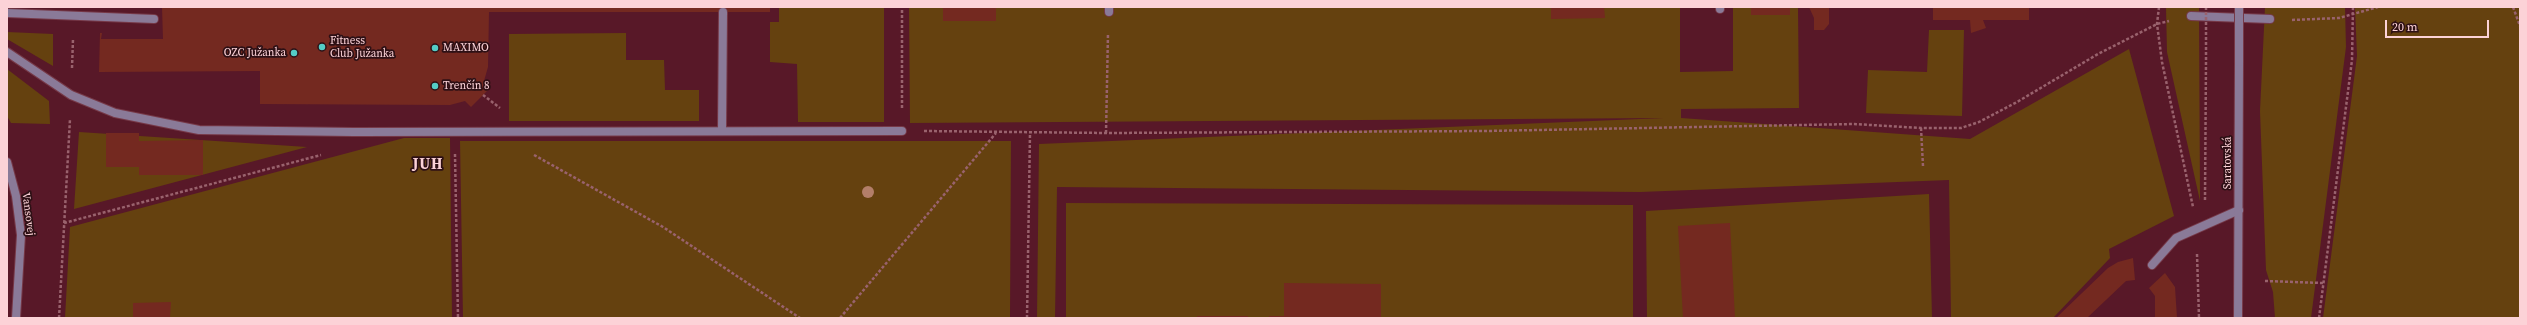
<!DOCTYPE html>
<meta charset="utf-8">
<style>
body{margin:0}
#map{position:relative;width:2527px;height:325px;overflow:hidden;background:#581828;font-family:"Source Serif 4",serif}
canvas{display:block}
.frame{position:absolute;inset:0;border:8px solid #fcd2d7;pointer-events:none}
.scale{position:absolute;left:2385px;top:20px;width:104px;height:18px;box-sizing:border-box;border:2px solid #fcd2d7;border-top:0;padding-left:5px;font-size:12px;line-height:14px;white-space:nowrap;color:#fcd2d7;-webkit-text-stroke:3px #2d1015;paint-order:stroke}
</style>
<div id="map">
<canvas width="2527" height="325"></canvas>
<div class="frame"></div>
<div class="scale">20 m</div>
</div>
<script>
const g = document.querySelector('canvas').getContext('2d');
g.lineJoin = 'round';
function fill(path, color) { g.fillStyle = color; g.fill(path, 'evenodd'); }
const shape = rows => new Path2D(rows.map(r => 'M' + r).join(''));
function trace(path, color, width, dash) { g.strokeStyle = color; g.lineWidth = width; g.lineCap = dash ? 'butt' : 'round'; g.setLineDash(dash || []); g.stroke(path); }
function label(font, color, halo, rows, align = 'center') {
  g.font = font + ' "Source Serif 4",serif'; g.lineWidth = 3.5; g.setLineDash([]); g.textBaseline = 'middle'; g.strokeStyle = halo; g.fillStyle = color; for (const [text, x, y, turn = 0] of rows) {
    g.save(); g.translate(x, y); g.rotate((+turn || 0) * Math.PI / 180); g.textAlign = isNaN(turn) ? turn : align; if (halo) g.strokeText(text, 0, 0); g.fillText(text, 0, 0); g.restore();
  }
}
fill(shape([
 [779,7,884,7,884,122,798,122,797,64,770,62,770,22,779,22],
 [909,7,1680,7,1680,72,1733,71,1733,7,1798,7,1799,108,1681,109,1681,118,1970,139,2129,49,2174,216,2109,249,2110,258,2053,318,1951,318,1949,180,1640,192,1057,187,1055,318,1037,318,1039,144,1664,118,910,123],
 [2166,7,2199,7,2200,201,2167,52],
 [2265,7,2345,7,2346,47,2311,318,2275,318,2273,292,2266,270,2260,111],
 [2355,7,2520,7,2520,318,2323,318,2357,56],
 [1929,30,1964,30,1962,116,1866,113,1868,70,1927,72],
 [7,32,53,34,53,66,7,39],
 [626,33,626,60,664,60,665,90,699,90,699,121,509,121,509,34],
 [7,69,49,101,50,124,11,123,7,116],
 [79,132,307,147,74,209],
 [404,138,450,138,452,318,65,318,70,227],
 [460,141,1011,141,1010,318,463,318],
 [1929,194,1932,318,1647,318,1646,211],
 [1066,203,1633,205,1633,318,1066,318]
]), '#65410f');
fill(shape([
 [162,7,770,7,770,12,489,12,488,67,484,81,490,88,471,107,465,101,450,105,260,104,260,71,99,72,100,33,102,33,101,39,163,39],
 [943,7,996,7,996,21,943,21],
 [1551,7,1604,7,1605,18,1551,19],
 [1751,7,1790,7,1790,15,1751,15],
 [1809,7,1829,7,1829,24,1824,30,1814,30,1814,18],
 [1933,7,2029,7,2029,20,1983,20,1986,28,1971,33,1970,20,1933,20],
 [106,133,139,133,139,141,203,140,203,175,139,175,139,167,106,167],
 [1730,223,1735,318,1683,318,1678,226],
 [2133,258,2135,280,2126,281,2087,318,2056,318,2108,268,2118,262],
 [2165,273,2175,287,2177,318,2155,318,2155,296,2149,288],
 [1284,283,1381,284,1381,318,1269,318,1269,316,1284,316],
 [171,302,170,318,133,318,133,303],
 [1197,316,1248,316,1248,318,1197,318]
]), '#742920');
const service = shape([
 [1720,7,1720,9],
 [1109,12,1109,7],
 [7,13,154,19],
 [7,52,71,95,115,113,199,130,354,132,902,131],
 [722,131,723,12],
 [2152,265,2176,238,2239,210]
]);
const pedestrian = shape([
 [2191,16,2270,19]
]);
const minor = shape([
 [7,162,16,196,21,235,16,318],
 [2238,318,2239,62]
]);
trace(service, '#763948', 10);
trace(pedestrian, '#763948', 10);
trace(minor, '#763948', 10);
trace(shape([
 [2159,7,2157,24,2162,62,2193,207],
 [2513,7,2520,26],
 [2292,20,2339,18,2378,7],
 [72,68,73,39],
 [483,95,500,108],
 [902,108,902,7],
 [1921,128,1923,166],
 [924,131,1106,133,1486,131,1854,124,1921,128,1961,128,1979,122,2017,102,2098,54,2157,24,2169,21],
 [1106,133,1108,33],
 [455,154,458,318],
 [534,155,663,227,800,318],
 [2205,200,2206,61],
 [64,223,321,155],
 [2197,254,2199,318],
 [2265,281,2323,283],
 [59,318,70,119],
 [840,318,996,133],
 [1027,318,1030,133],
 [2319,318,2352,60,2353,7]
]), '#99626d', 2.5, [3, 2]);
trace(service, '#8a7a98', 8);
trace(pedestrian, '#8a7a98', 8);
trace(minor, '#8a7a98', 8);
const minorBridge = shape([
 [2239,62,2239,7]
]);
trace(minorBridge, '#763948', 10, []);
trace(shape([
 [2206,7,2206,61]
]), '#99626d', 2.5, [3, 2]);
trace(minorBridge, '#8a7a98', 8);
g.fillStyle = '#b37e69';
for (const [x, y] of [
 [868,192]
]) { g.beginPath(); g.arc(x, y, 6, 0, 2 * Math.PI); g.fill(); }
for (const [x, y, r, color] of [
 [322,47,4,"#54cdc6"],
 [435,48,4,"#54cdc6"],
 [294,53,4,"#54cdc6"],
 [435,86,4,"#54cdc6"]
]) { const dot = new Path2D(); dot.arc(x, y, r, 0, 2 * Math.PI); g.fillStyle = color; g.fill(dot); trace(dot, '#2d1015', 1.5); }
label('11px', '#fcd2d7', '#2d1015', [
 ["Fitness",330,41],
 ["Club Južanka",330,54],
 ["MAXIMO",443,48],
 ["OZC Južanka",286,53,"right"],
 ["Trenčín 8",443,86]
], 'left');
label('11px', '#fcd2d7', '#2d1015', [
 ["Saratovská",2228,163,-90],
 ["Vansovej",28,214,83]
]);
g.letterSpacing = '1px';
label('bold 15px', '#fcd2d7', '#2d1015', [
 ["JUH",428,165]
]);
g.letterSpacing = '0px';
</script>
